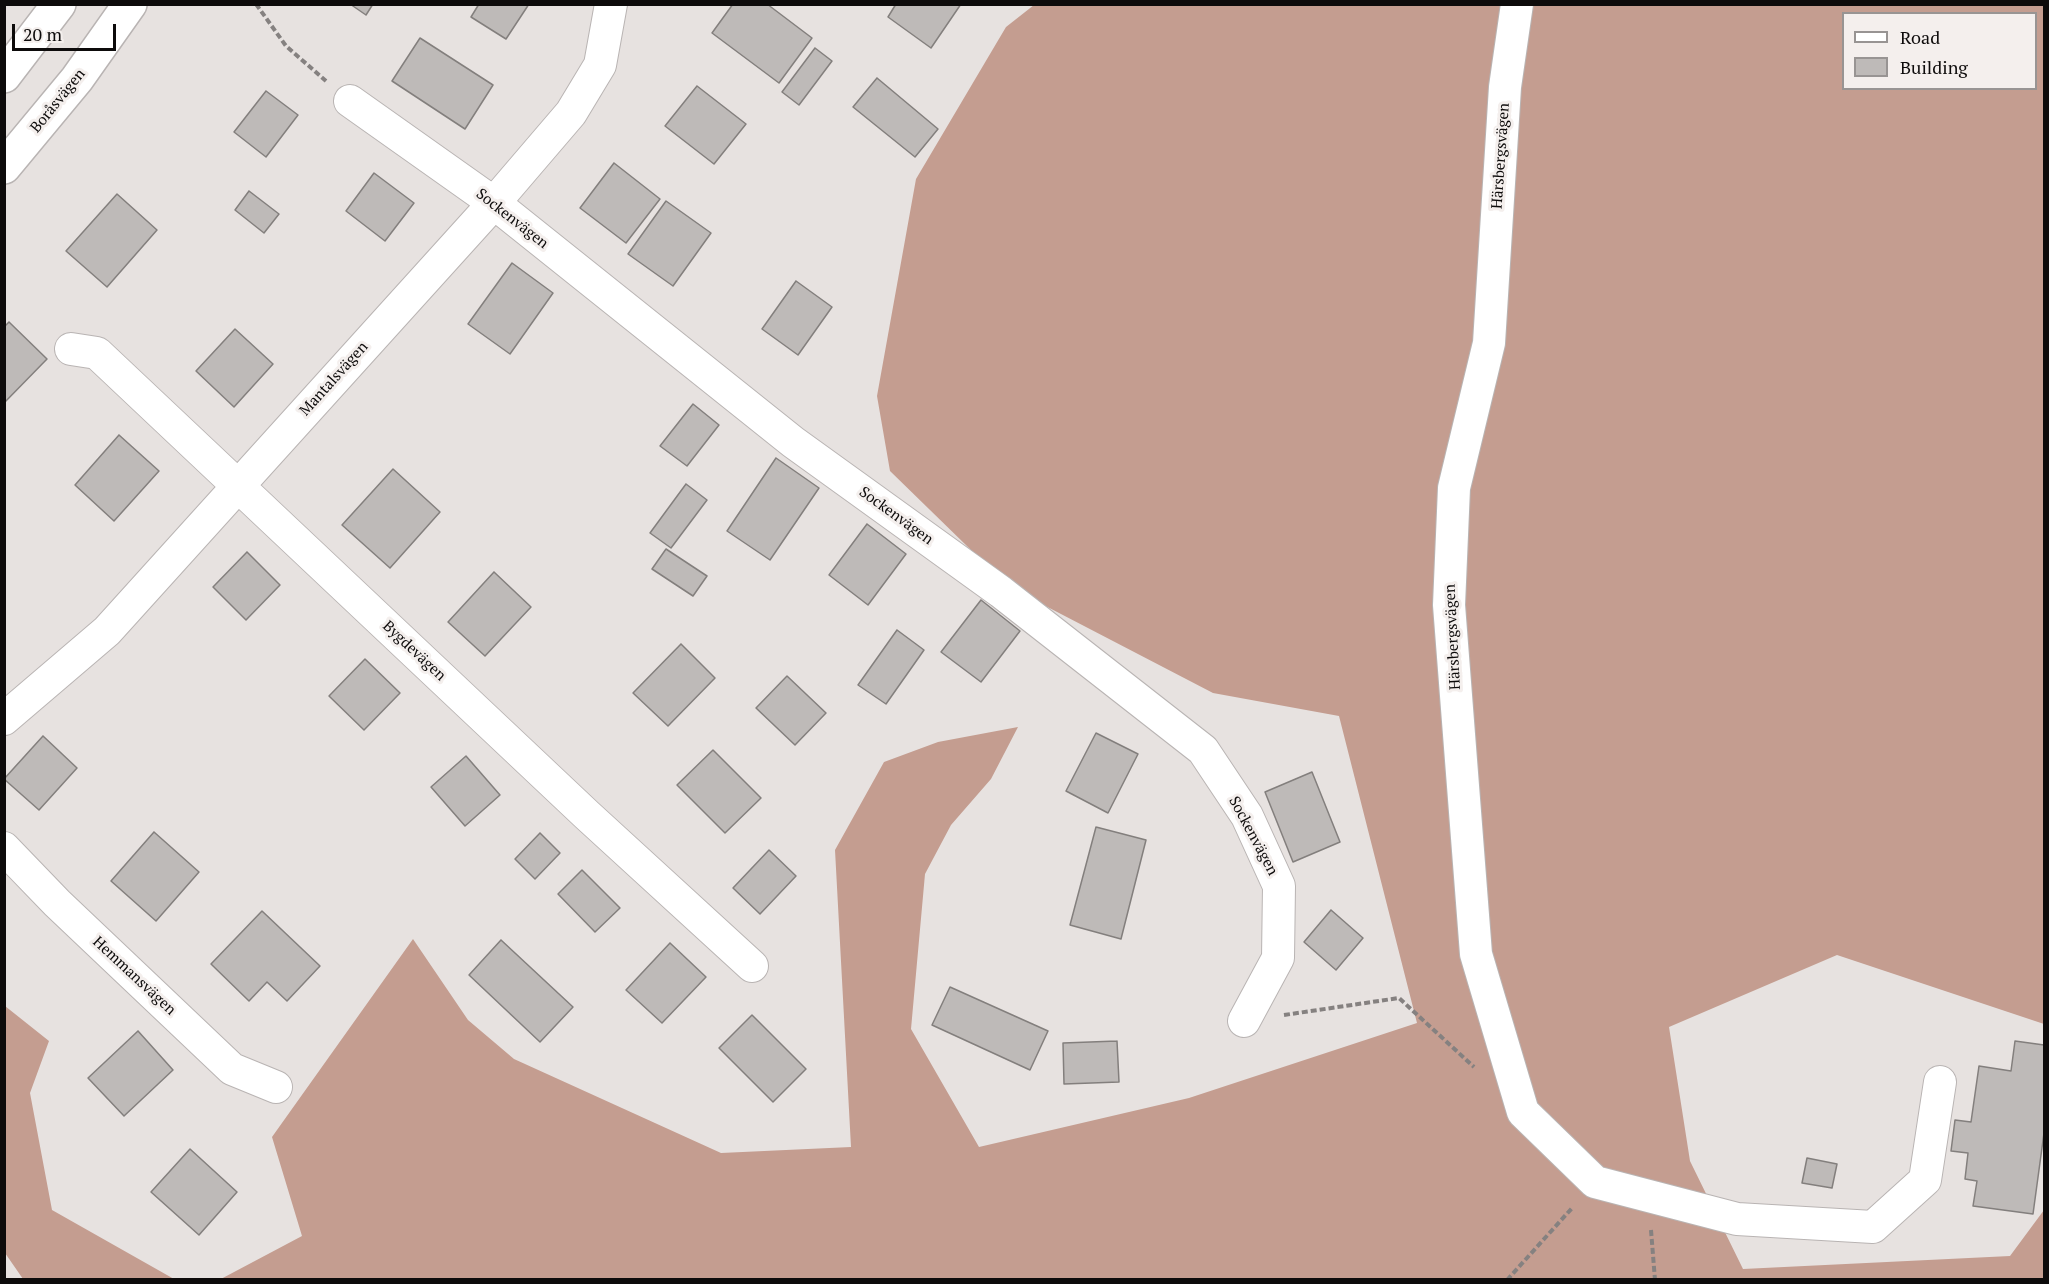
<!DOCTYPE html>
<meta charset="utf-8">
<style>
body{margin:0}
#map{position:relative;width:2049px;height:1284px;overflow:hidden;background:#e7e2e0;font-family:"PT Serif",serif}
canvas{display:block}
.frame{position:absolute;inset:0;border:6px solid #0d0b0b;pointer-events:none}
.legend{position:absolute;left:1842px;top:12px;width:195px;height:78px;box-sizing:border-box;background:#f4efed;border:2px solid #989493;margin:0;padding:8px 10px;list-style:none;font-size:18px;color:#0d0b0b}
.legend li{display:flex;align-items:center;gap:12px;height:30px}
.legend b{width:30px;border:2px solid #989493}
.scale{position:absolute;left:12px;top:24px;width:104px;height:27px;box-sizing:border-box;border:3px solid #0d0b0b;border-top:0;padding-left:8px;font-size:18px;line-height:21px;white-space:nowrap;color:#0d0b0b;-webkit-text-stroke:4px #f4efed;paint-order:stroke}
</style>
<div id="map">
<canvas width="2049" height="1284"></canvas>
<div class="frame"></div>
<ul class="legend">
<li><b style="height:8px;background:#fff"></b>Road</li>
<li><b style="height:16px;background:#bebab8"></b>Building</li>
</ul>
<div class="scale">20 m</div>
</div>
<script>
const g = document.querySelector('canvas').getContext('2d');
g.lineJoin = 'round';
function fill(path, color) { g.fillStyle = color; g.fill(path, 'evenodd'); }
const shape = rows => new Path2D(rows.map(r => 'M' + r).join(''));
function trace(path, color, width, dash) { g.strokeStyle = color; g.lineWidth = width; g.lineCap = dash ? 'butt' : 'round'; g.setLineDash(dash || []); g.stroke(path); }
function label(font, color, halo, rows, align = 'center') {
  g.font = font + ' "PT Serif",serif'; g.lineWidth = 6; g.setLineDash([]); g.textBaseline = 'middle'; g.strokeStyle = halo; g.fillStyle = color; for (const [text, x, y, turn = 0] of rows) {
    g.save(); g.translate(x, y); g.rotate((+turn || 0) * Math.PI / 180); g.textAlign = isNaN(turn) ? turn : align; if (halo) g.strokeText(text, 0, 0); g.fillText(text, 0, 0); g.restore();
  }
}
fill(shape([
 [1034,5,2044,5,2044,1024,1837,955,1669,1027,1690,1161,1743,1269,2010,1256,2044,1210,2044,1279,219,1280,302,1236,272,1137,413,939,468,1020,514,1059,721,1153,851,1147,835,850,884,762,938,742,1018,727,991,779,951,825,925,874,911,1029,979,1147,1189,1098,1417,1023,1339,716,1213,693,1009,587,890,471,877,396,916,179,1006,27],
 [1844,14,2036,14,2036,88,1844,88],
 [5,1006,49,1041,30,1093,52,1210,174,1279,23,1279,5,1253]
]), '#c49d90');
const building = shape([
 [350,4,373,4,366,15,350,4],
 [479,4,529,4,506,39,471,17,479,4],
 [733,4,767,4,812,38,779,83,712,33,733,4],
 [896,4,961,4,931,48,888,17,896,4],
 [420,38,493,85,465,129,392,81,420,38],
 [815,48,832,61,799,105,782,92,815,48],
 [877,78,938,129,915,157,853,107,877,78],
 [697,86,746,124,714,164,665,126,697,86],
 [266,91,298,115,266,157,234,132,266,91],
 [614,163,660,199,626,243,580,208,614,163],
 [374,173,414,203,385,241,346,211,374,173],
 [249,191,279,214,264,233,235,210,249,191],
 [117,194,157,230,107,287,66,251,117,194],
 [666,201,711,233,673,286,628,254,666,201],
 [512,263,553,293,510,354,468,324,512,263],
 [796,281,832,307,798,355,762,329,796,281],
 [9,322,47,359,4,403,4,327,9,322],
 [235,329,273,364,234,407,196,371,235,329],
 [693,404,719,425,687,466,660,446,693,404],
 [119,435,159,471,114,521,75,485,119,435],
 [776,458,819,488,770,560,727,531,776,458],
 [393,469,440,512,390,568,342,525,393,469],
 [686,484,707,500,671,548,650,533,686,484],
 [867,524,906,554,868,605,829,575,867,524],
 [666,549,707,576,693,596,652,569,666,549],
 [247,552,280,585,246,620,213,587,247,552],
 [494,572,531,607,485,656,448,622,494,572],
 [981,600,1020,631,981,682,941,652,981,600],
 [897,630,924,650,886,704,858,685,897,630],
 [681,644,715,678,668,726,633,693,681,644],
 [365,659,400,693,364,730,329,696,365,659],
 [787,676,826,713,795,745,756,708,787,676],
 [1096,733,1138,754,1108,813,1066,791,1096,733],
 [43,736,77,768,39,810,4,779,43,736],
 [713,750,761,798,725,833,677,785,713,750],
 [466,756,500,795,465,826,431,787,466,756],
 [1312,772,1340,842,1293,862,1265,792,1312,772],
 [1096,827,1146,840,1121,939,1070,925,1096,827],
 [154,832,199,872,156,921,111,881,154,832],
 [540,833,560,853,535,879,515,859,540,833],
 [769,850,796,876,760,914,733,888,769,850],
 [582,870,620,908,595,932,558,894,582,870],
 [1331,910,1363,938,1336,970,1304,942,1331,910],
 [262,911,320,966,287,1001,267,982,249,1001,211,964,262,911],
 [501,940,573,1007,540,1042,469,975,501,940],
 [670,943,706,977,662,1023,626,990,670,943],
 [950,987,1048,1031,1030,1070,932,1025,950,987],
 [752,1015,806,1069,773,1102,719,1048,752,1015],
 [138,1031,173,1070,124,1116,88,1078,138,1031],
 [1117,1041,1119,1082,1064,1084,1063,1043,1117,1041],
 [2015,1041,2044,1045,2044,1133,2033,1214,1973,1206,1977,1181,1965,1179,1968,1153,1951,1151,1955,1120,1971,1122,1979,1066,2011,1071,2015,1041],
 [190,1149,237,1192,199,1235,151,1192,190,1149],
 [1807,1158,1837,1164,1832,1188,1802,1183,1807,1158]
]);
fill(building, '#bebab8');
trace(building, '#837f7d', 1.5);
const minor = shape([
 [1517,4,1505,87,1489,343,1454,488,1449,605,1476,954,1523,1112,1595,1182,1737,1219,1873,1227,1925,1180,1940,1082],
 [350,101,494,203,793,442,1001,592,1203,750,1247,816,1279,886,1278,958,1244,1021],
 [71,349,97,353,587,815,752,966],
 [4,719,107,631,494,203,571,113,600,65,611,4],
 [4,848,57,903,232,1069,276,1087]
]);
const secondary = shape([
 [4,76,59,4],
 [4,167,77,79,130,4]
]);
trace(minor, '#b9b4b3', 34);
trace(secondary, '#b9b4b3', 36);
trace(shape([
 [256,4,286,46,326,81],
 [1284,1015,1399,998,1474,1067],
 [1651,1230,1655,1280],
 [1507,1280,1573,1207]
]), '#858180', 4, [6, 3]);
trace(minor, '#fff', 32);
trace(secondary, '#fff', 33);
label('15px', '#0d0b0b', '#f4efed', [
 ["Boråsvägen",58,101,-51],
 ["Härsbergsvägen",1501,156,-86],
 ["Sockenvägen",512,219,38],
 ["Mantalsvägen",334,379,-48],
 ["Sockenvägen",896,516,36],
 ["Härsbergsvägen",1453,637,-93],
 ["Bygdevägen",414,651,43],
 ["Sockenvägen",1253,836,62],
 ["Hemmansvägen",134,976,43]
]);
</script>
